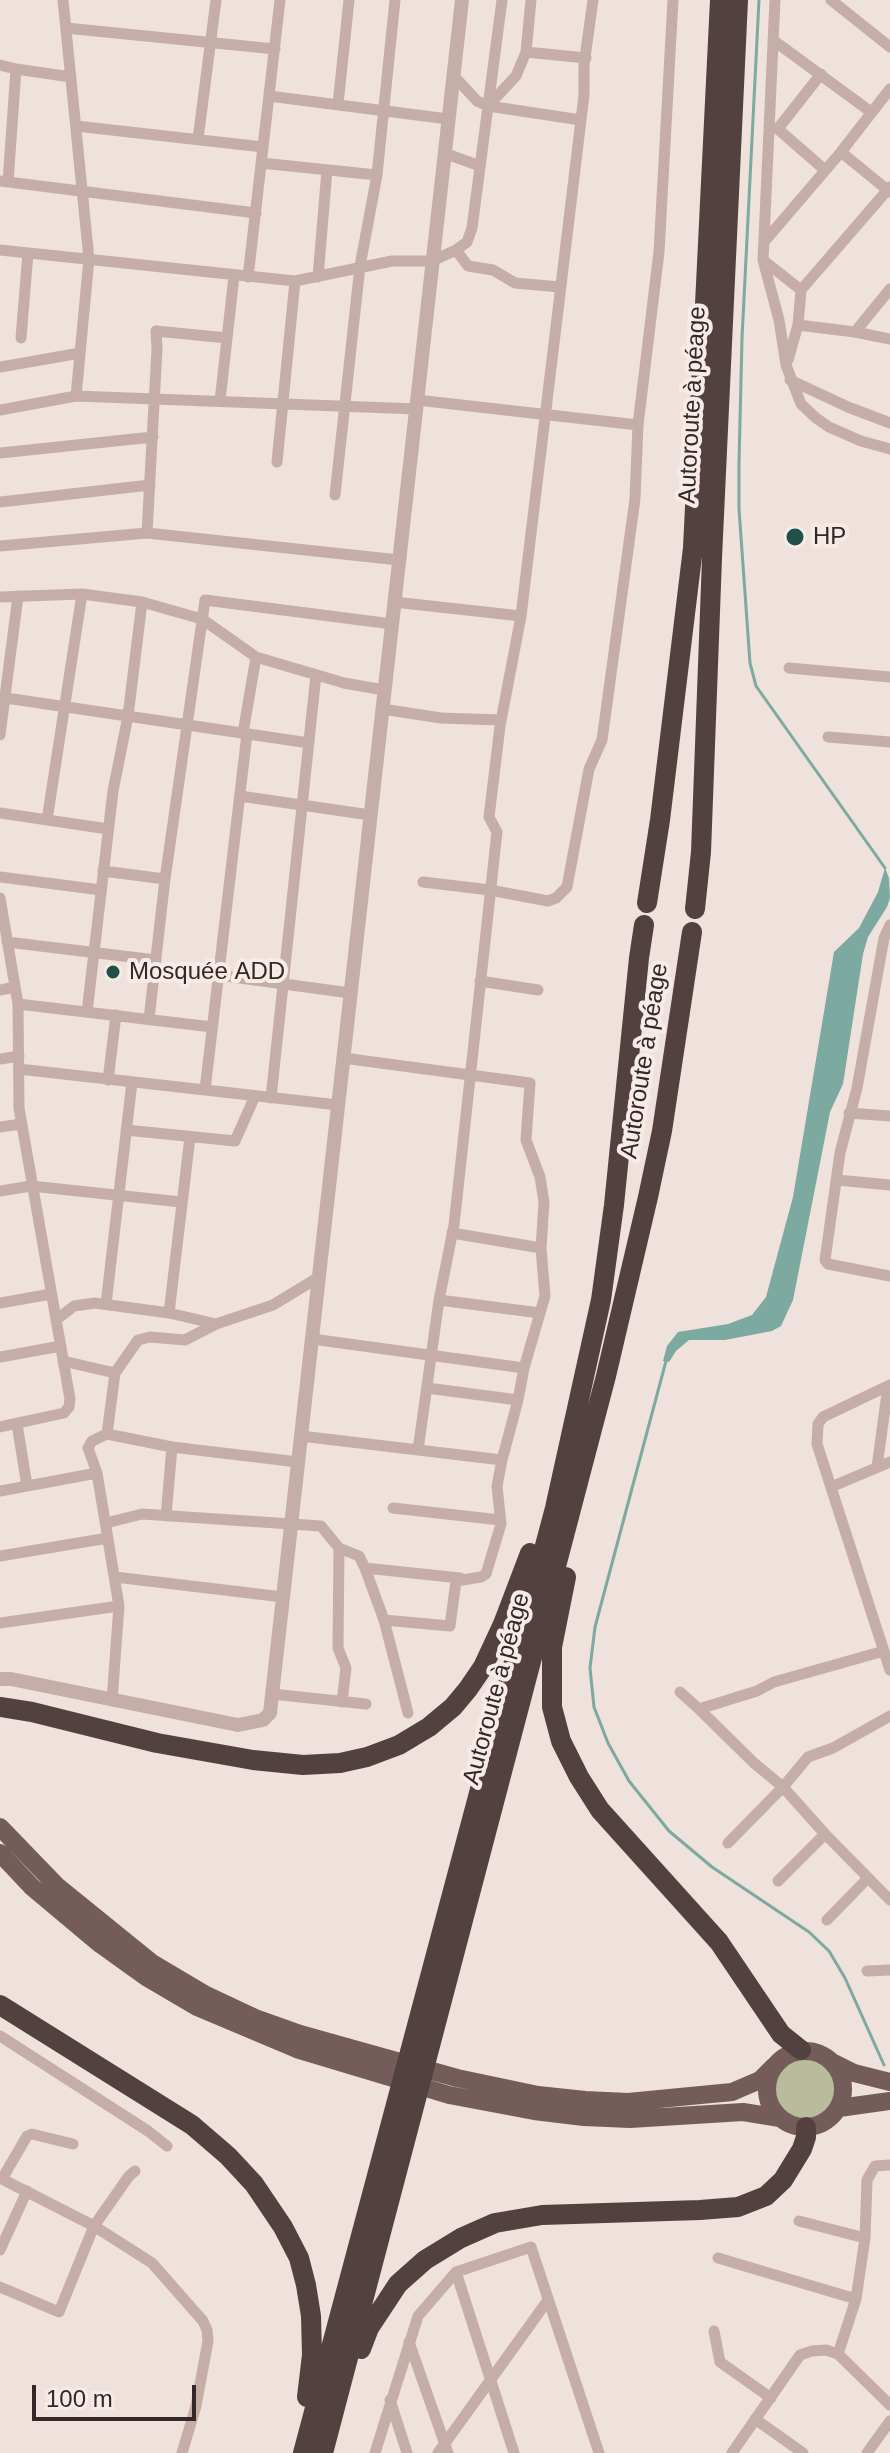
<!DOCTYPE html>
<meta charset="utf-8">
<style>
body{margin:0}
#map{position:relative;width:890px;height:2453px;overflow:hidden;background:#efe1db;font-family:Helvetica,sans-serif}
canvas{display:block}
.scale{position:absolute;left:32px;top:2385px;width:164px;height:36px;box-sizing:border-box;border:4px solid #332827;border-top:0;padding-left:10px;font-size:24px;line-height:28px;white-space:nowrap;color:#332827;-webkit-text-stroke:6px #f7ebe6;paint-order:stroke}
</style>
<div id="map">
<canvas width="890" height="2453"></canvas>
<div class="scale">100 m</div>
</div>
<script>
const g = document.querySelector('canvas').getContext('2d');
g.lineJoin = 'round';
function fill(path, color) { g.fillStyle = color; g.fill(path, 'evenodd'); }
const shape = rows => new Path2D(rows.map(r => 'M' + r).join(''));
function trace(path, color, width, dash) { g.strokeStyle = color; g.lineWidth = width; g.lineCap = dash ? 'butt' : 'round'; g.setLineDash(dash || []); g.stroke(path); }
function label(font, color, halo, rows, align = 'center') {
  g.font = font + ' Helvetica,sans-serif'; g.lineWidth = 8; g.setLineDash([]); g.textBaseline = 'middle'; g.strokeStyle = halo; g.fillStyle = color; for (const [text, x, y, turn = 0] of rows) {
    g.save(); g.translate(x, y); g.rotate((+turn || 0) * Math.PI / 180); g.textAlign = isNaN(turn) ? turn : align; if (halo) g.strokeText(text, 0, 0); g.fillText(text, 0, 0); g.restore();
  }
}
fill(shape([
 '774 2088a32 32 0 1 1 64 0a32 32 0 1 1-64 0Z'
]), '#b9bc9c');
fill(shape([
 [885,868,889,878,890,898,887,907,868,937,863,954,843,1084,830,1112,793,1300,781,1326,772,1331,725,1340,689,1340,676,1351,669,1362,663,1361,667,1346,678,1332,728,1324,752,1315,766,1297,793,1197,834,952,859,928,878,892]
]), '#7ca9a0');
trace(shape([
 [759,0,742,338,739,463,739,509,750,663,756,686,885,868],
 [666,1361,595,1627,590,1668,594,1707,608,1743,629,1781,669,1831,712,1867,809,1932,829,1951,845,1978,884,2065]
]), '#7ca9a0', 3);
trace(shape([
 [63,0,89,259,76,396],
 [775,0,763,260,779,320,786,365,801,404,816,418,829,427,861,441,890,449],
 [831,0,890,47],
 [66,28,275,49],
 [773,40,871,112],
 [526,52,586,58],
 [0,65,16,69,71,77],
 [821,74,780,126,779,130,825,170],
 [453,75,477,101,488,106,581,120],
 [269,96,448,119],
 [338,104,349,0],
 [488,106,516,76,526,52,531,0],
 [76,126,263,147],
 [198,139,216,0],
 [841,152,890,192],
 [444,153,480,166],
 [261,163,377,175],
 [0,181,256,213],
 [8,182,16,69],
 [764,242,841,152,890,89],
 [0,250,295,281,392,261,432,261,456,250,467,242,472,228,502,0],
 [456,250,468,266,493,270,515,283,560,287],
 [763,260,801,290],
 [248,277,280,0],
 [318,277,327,170],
 [798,325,855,332,890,289],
 [855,332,890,339],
 [21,338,28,253],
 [788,360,798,325,801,290,890,187],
 [0,367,80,353],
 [790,380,848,407,890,423],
 [417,400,638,425],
 [220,401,234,276],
 [0,410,76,396,416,409],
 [0,453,153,437],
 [277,462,295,281],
 [335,495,360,266,377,175,395,0],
 [0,502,150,485],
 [147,533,157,349,156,331,227,338],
 [0,546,147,533,399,560],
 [0,597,82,594,142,602,202,619,256,657,344,683,384,690],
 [394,602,521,616],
 [789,668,890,677],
 [6,698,309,743],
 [382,709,441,718,501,720],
 [243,733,256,657],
 [0,735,18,596],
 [828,737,890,742],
 [240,796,370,815],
 [0,813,108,829],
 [47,820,82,594],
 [103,871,165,879],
 [0,877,101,890],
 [423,882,490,890,548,901,556,898,567,887,589,769,602,740,635,499,638,425,659,252,673,0],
 [0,898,18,1004,19,1108,70,1399,69,1407,64,1413,0,1427],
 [890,925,884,938,857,1088,840,1153,825,1260,828,1264,890,1276],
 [7,942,156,960],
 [218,975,350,993],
 [480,981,538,990],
 [0,990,15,987],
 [18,1004,212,1027],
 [87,1012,113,791,128,716,142,602],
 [149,1019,165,879,205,600,392,624],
 [343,1058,530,1083,526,1140,540,1177,544,1202,541,1248,545,1296,524,1368,518,1400,502,1460,497,1486,501,1524,486,1574,481,1577,456,1581,450,1626,384,1620],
 [0,1059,19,1056],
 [19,1069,338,1105],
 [108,1080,116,1015],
 [205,1090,247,734],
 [271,1098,316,675],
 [849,1113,890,1116],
 [0,1127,21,1124],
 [126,1130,235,1141,255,1096],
 [837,1180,890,1185],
 [0,1191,31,1186,181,1202],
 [452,1233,541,1248],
 [439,1300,540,1313],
 [0,1303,51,1294],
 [106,1304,132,1082],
 [169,1313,190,1137],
 [56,1320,74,1306,95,1303,169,1313,216,1324],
 [312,1339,524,1368],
 [0,1357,61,1346],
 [63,1361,115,1373],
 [890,1385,823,1417,818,1424,817,1444,890,1670],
 [427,1388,518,1400],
 [17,1424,27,1486],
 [107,1434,115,1373,138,1340,150,1337,185,1340,216,1324,273,1305,319,1277],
 [301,1436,502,1460],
 [418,1450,439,1300,454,1225,497,832,489,817,500,726,521,616,584,95,584,65,593,0],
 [877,1467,888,1386],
 [831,1487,890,1462],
 [0,1491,97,1473],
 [393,1508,500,1520],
 [166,1516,172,1447],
 [106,1523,142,1514,321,1526,339,1548,338,1648,346,1668,342,1702],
 [339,1548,359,1556,365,1568,384,1620,408,1713],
 [0,1556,108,1538],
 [365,1568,460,1578],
 [115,1577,283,1597],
 [0,1623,119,1606],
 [884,1651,774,1682,757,1691,699,1709,754,1763,783,1787,808,1757,833,1748,890,1716],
 [680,1692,699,1709],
 [272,1694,366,1704],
 [112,1701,119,1606,97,1473,88,1448,92,1441,107,1434,172,1447,298,1462],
 [728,1843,783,1787,825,1834,890,1900],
 [778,1881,825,1834],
 [827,1920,868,1878],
 [867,1971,890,1970],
 [0,2036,148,2131,167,2146],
 [0,2178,94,2226,152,2263,203,2321,207,2330,208,2341,196,2406,182,2453],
 [2,2179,27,2136,32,2134,73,2144],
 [799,2221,865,2238],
 [0,2250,27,2191],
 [718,2258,856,2299],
 [456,2272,514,2453],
 [0,2287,59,2312,94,2226,129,2176,135,2171],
 [714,2331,720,2362,771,2398],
 [409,2342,448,2453],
 [838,2354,856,2299,865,2238,867,2180,875,2166,890,2165],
 [390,2400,407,2453],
 [755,2419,803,2453],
 [375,2453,418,2316,456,2272,531,2247,599,2453],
 [438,2453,548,2300],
 [732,2453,800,2355,812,2351,826,2350,838,2354,890,2405],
 [867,2453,890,2421]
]), '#c6aea8', 11);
trace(shape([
 [0,1679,11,1679,238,1725,263,1720,270,1713,462,0]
]), '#c6aea8', 14);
trace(shape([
 [0,1827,57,1886,152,1963,206,1995,255,2018,300,2034,457,2078,538,2095,585,2100,628,2102,732,2092,760,2080,774,2066],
 [0,1853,32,1887,100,1944,146,1977,197,2007,299,2050,449,2095,534,2111,584,2117,630,2119,743,2112,780,2118],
 '767 2089a38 38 0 1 1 76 0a38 38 0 1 1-76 0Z',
 [834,2063,854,2073,890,2082],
 [839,2108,890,2101]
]), '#745c5a', 18);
trace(shape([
 [647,903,660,820,693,548,720,0],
 [695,909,701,852,712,558,738,0],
 [566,1577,552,1647,552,1707,561,1741,579,1777,600,1810,719,1942,781,2034,801,2050],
 [0,1707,32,1712,157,1743,253,1760,303,1765,340,1763,367,1757,399,1745,429,1727,453,1707,468,1689,483,1667,503,1624,530,1553],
 [0,2005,192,2125,228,2156,254,2184,283,2227,299,2258,306,2285,311,2316,312,2355,307,2397],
 [361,2349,369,2328,398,2284,425,2260,461,2238,495,2223,542,2215,700,2210,738,2207,766,2196,783,2180,802,2149,806,2137,806,2127],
 [303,2453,555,1508,601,1300,614,1205,639,958,644,925],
 [323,2453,606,1376,648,1197,662,1131,692,932]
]), '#53413f', 20);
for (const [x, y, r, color] of [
 [795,537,10,"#215048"],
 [113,972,8,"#215048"]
]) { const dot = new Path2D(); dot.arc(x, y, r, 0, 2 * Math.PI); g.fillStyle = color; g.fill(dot); trace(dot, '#f7ebe6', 3); }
label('24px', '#332827', '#f7ebe6', [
 ["Autoroute à péage",693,405,-87],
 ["Autoroute à péage",645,1061,-81],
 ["Autoroute à péage",497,1689,-75]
]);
label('24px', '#332827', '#f7ebe6', [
 ["HP",813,537],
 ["Mosquée ADD",129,972]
], 'left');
</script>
